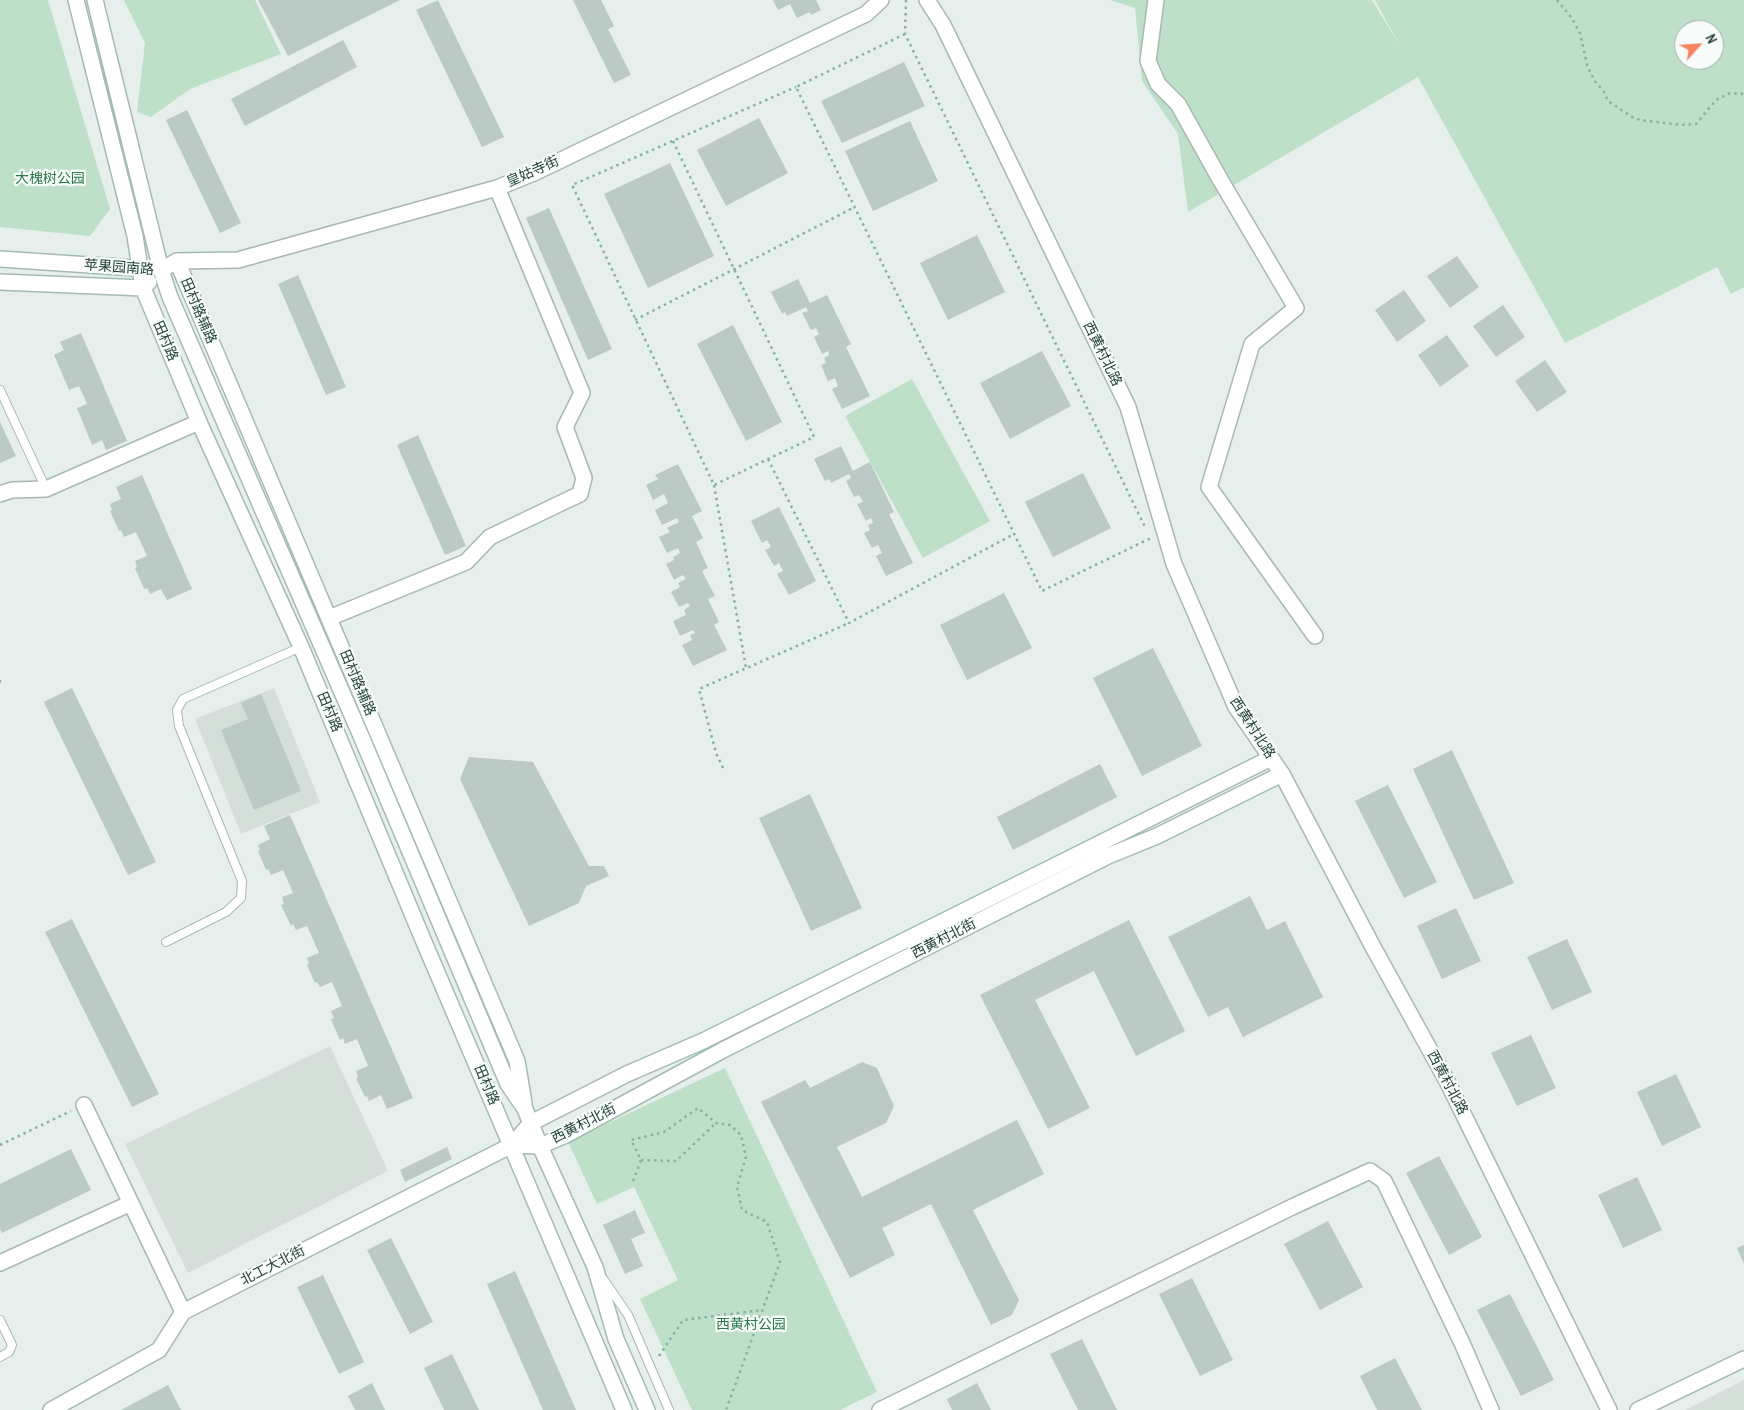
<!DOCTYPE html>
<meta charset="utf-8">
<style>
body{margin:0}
#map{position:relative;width:1744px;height:1410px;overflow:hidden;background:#e6efeb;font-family:"Archivo Narrow",sans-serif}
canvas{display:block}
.north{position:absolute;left:1674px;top:20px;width:50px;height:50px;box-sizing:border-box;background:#f7fbf9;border:1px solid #a3b1ad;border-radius:50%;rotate:64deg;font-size:14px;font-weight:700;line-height:20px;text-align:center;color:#24423a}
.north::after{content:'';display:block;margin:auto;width:18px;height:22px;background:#f4845f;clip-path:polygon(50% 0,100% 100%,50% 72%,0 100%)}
</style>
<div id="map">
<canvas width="1744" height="1410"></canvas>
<div class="north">N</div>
</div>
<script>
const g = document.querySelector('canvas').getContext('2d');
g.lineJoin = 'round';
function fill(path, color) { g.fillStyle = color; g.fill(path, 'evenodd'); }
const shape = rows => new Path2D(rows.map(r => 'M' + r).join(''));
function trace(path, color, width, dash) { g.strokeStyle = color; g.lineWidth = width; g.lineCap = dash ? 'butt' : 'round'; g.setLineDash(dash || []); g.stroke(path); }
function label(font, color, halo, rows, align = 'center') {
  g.font = font + ' "Archivo Narrow","Noto Sans SC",sans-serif'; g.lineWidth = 4.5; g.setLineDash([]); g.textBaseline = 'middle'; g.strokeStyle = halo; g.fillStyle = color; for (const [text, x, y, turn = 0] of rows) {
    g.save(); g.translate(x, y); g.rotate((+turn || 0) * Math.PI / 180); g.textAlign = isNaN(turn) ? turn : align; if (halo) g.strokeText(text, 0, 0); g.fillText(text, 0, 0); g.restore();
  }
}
fill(shape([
 [274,688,320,802,241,834,195,719],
 [330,1046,388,1171,188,1273,125,1144],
 [1744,1380,1744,1410,1685,1410]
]), '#d4dfda');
fill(shape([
 [0,0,48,0,110,209,90,236,0,227],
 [124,0,255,0,281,54,190,89,151,117,137,112,145,43],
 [1110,0,1372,0,1400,46,1375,0,1744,0,1744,287,1731,294,1717,267,1565,343,1418,77,1188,212,1178,134,1142,81,1135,8],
 [1684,30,1714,30,1714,60,1684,60],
 [912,379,990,521,923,558,845,416],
 [725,1068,877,1392,840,1410,692,1410,640,1299,678,1280,634,1187,597,1204,568,1142]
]), '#bfe0c8');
fill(shape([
 [258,0,400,0,288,56],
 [438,0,504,137,482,147,416,10],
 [573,0,601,0,614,26,608,29,631,75,614,83],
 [773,0,816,0,821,10,811,15,810,12,797,18,790,4,778,10],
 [343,40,357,67,245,126,231,99],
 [904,62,925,106,842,143,821,101],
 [187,110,241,223,220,233,166,120],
 [759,118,788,173,726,206,697,150],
 [910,121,938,181,873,211,845,151],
 [670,163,714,256,648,288,604,194],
 [549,208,612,349,588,360,526,218],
 [977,235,1005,292,948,320,920,263],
 [1457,256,1479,287,1450,308,1427,276],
 [298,275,346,387,326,395,278,284],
 [798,279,810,303,827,295,851,344,846,347,870,396,842,409,832,389,838,386,835,378,828,381,821,365,826,363,824,358,829,355,828,351,822,354,814,337,819,334,816,328,811,330,802,313,808,311,806,307,787,316,785,312,782,314,771,292],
 [1404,290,1426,321,1397,342,1375,310],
 [1503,305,1525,337,1496,357,1473,326],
 [733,325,782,422,746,441,697,344],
 [81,333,127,441,106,450,102,440,92,445,77,408,87,404,79,386,69,390,54,355,64,350,60,342],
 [1447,335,1469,366,1440,387,1418,355],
 [1042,351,1071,406,1010,439,980,383],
 [1545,360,1567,392,1537,412,1515,381],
 [0,422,16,456,0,463],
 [418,435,466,546,445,555,397,445],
 [841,446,853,471,870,462,894,512,889,514,913,563,886,576,876,556,882,553,878,545,872,548,864,533,870,530,868,525,873,523,871,518,866,521,857,504,863,502,859,495,854,497,846,481,851,478,849,474,831,483,829,479,825,481,814,459],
 [678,464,702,511,692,516,703,538,696,542,708,568,702,571,715,596,708,599,719,622,714,625,727,650,693,666,682,645,692,640,690,635,695,633,693,630,680,636,673,621,686,615,684,610,690,606,688,603,679,607,671,592,680,587,678,583,686,579,683,575,674,580,666,564,674,560,673,557,680,553,678,548,667,553,659,537,670,532,667,528,679,522,677,518,662,525,655,510,668,503,664,494,653,500,646,485,658,479,655,475],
 [1083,473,1111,528,1053,557,1025,502],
 [142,475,192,589,167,600,161,589,150,594,147,588,144,589,135,568,137,567,135,561,147,556,136,532,124,537,121,530,119,531,110,511,112,510,110,504,121,499,116,487],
 [779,507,816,581,789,595,777,574,783,571,779,563,774,566,765,550,771,547,767,540,762,543,751,521],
 [1004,593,1032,648,967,680,940,625],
 [1153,648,1202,746,1142,776,1093,678],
 [72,688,156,862,128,875,44,702],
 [261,694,301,791,254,810,221,730,248,719,241,703],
 [1452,750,1514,883,1474,900,1413,769],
 [469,757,533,762,589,866,604,866,609,876,586,886,579,903,529,926,460,779],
 [1100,764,1117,797,1013,850,997,817],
 [1388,785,1437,882,1404,898,1355,801],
 [810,794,862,908,811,931,759,818],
 [290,815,413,1098,387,1109,381,1095,369,1101,367,1096,365,1097,356,1078,358,1077,356,1071,368,1066,357,1039,345,1044,343,1038,340,1040,331,1019,334,1018,331,1011,342,1006,332,982,320,987,317,982,315,983,307,965,309,964,307,958,319,953,307,926,296,930,293,924,291,926,281,905,284,904,282,897,293,893,283,870,271,875,268,869,266,870,258,851,260,850,258,845,270,839,264,826],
 [1250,896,1267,930,1285,921,1323,997,1243,1037,1228,1007,1208,1017,1168,937],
 [1456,908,1481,961,1442,979,1417,926],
 [72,919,159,1094,132,1107,45,932],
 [1129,920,1185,1031,1136,1056,1094,971,1035,1000,1090,1108,1048,1129,980,995],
 [1567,939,1592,992,1552,1010,1527,957],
 [1531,1035,1556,1088,1517,1106,1491,1053],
 [862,1062,877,1068,894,1106,886,1123,837,1147,862,1197,1017,1120,1044,1174,973,1210,1019,1300,1012,1315,991,1325,931,1204,882,1228,895,1255,850,1278,761,1102,805,1080,810,1088],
 [1676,1074,1701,1127,1662,1146,1637,1092],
 [447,1147,452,1159,405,1182,400,1170],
 [71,1149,91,1190,2,1233,0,1229,0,1184],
 [1439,1156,1482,1237,1449,1255,1406,1173],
 [1637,1177,1662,1230,1623,1248,1598,1195],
 [635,1210,645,1233,631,1239,643,1266,625,1274,603,1225],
 [1328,1221,1363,1287,1320,1310,1284,1244],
 [391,1238,433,1322,410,1334,367,1250],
 [1744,1245,1744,1264,1737,1248],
 [515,1271,576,1410,543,1410,487,1284],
 [323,1275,364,1362,339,1374,297,1287],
 [1192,1278,1233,1360,1200,1376,1159,1294],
 [1510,1294,1554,1380,1521,1396,1477,1310],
 [1082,1339,1117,1410,1078,1410,1050,1354],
 [452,1354,479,1410,444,1410,424,1368],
 [1395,1358,1422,1410,1377,1410,1360,1376],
 [372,1383,385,1410,355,1410,348,1396],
 [977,1383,991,1410,952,1410,947,1399],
 [168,1385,181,1410,121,1410]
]), '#bbcac4');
const lane = shape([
 [0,390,46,489],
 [166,942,226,912,241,898,242,881,179,726,177,710,183,699,301,647],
 [604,1280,628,1315,669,1410],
 [0,1320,12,1345,9,1352,0,1357]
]);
const street = shape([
 [927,0,943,25,1128,407,1174,564,1236,707,1282,774,1373,947,1447,1081,1609,1410],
 [1156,0,1148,61,1158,84,1178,104,1221,181,1296,308,1252,344,1209,487,1315,636],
 [161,270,177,261,238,260,497,188,536,172,866,14,881,0],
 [0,494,12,490,46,489,199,422],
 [329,618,466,562,490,537,580,494,584,478,565,427,582,393,497,188],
 [84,1105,183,1312],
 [0,1263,131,1203],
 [51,1410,159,1350,183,1312,512,1145],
 [880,1410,1292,1207,1370,1171,1384,1181,1462,1343,1491,1410],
 [1638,1410,1744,1359]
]);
const secondary = shape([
 [76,0,135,236,143,288,199,422,301,647,424,942,624,1410],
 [95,0,161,270,170,297,361,736,508,1084,525,1109,540,1146,595,1267,616,1339,647,1410],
 [0,259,149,269],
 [177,261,517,1061,524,1103],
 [0,282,143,288,149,282],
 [512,1145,540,1146,566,1135,723,1050,1108,856,1157,836,1282,774],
 [512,1145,531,1123,627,1074,703,1041,1271,758]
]);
trace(lane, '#a8b8b2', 10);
trace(street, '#a8b8b2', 18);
trace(secondary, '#a4bbb3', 18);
trace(shape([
 [906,0,905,34,1146,529],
 [1557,0,1571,17,1580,33,1587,65,1594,80,1604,92,1608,101,1632,117,1640,120,1682,125,1696,124,1716,100,1730,93,1744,94],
 [905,34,796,87,1042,591,1151,538],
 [673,141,814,437,714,485,572,185,595,175,796,87],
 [635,320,855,207],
 [768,459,849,623,1014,534],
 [714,485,746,668],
 [0,680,0,683],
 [723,768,716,753,699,689,849,623],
 [0,1145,71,1111],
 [641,1160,676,1161,716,1123],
 [633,1181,641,1160,631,1140,664,1132,698,1108,716,1123,730,1125,741,1135,746,1157,737,1187,742,1210,767,1222,780,1262,726,1410],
 [659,1356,683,1320,762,1310]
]), '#86b3a5', 2.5, [2.5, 4]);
trace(lane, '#fff', 8);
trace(street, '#fff', 15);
trace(secondary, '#fff', 15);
label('14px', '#24423a', '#f7fbf9', [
 ["皇姑寺街",533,172,-24],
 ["苹果园南路",119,268,4],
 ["田村路辅路",198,311,67],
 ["田村路",165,341,67],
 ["西黄村北路",1102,354,64],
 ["田村路辅路",357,683,67],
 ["田村路",329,712,67],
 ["西黄村北路",1252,728,57],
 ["西黄村北街",944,939,-27],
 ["西黄村北路",1447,1083,62],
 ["田村路",486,1085,67],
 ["西黄村北街",584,1124,-27],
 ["北工大北街",273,1266,-27]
]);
label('14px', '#2d7a4b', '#f7fbf9', [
 ["大槐树公园",50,179],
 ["西黄村公园",751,1325]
]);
</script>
